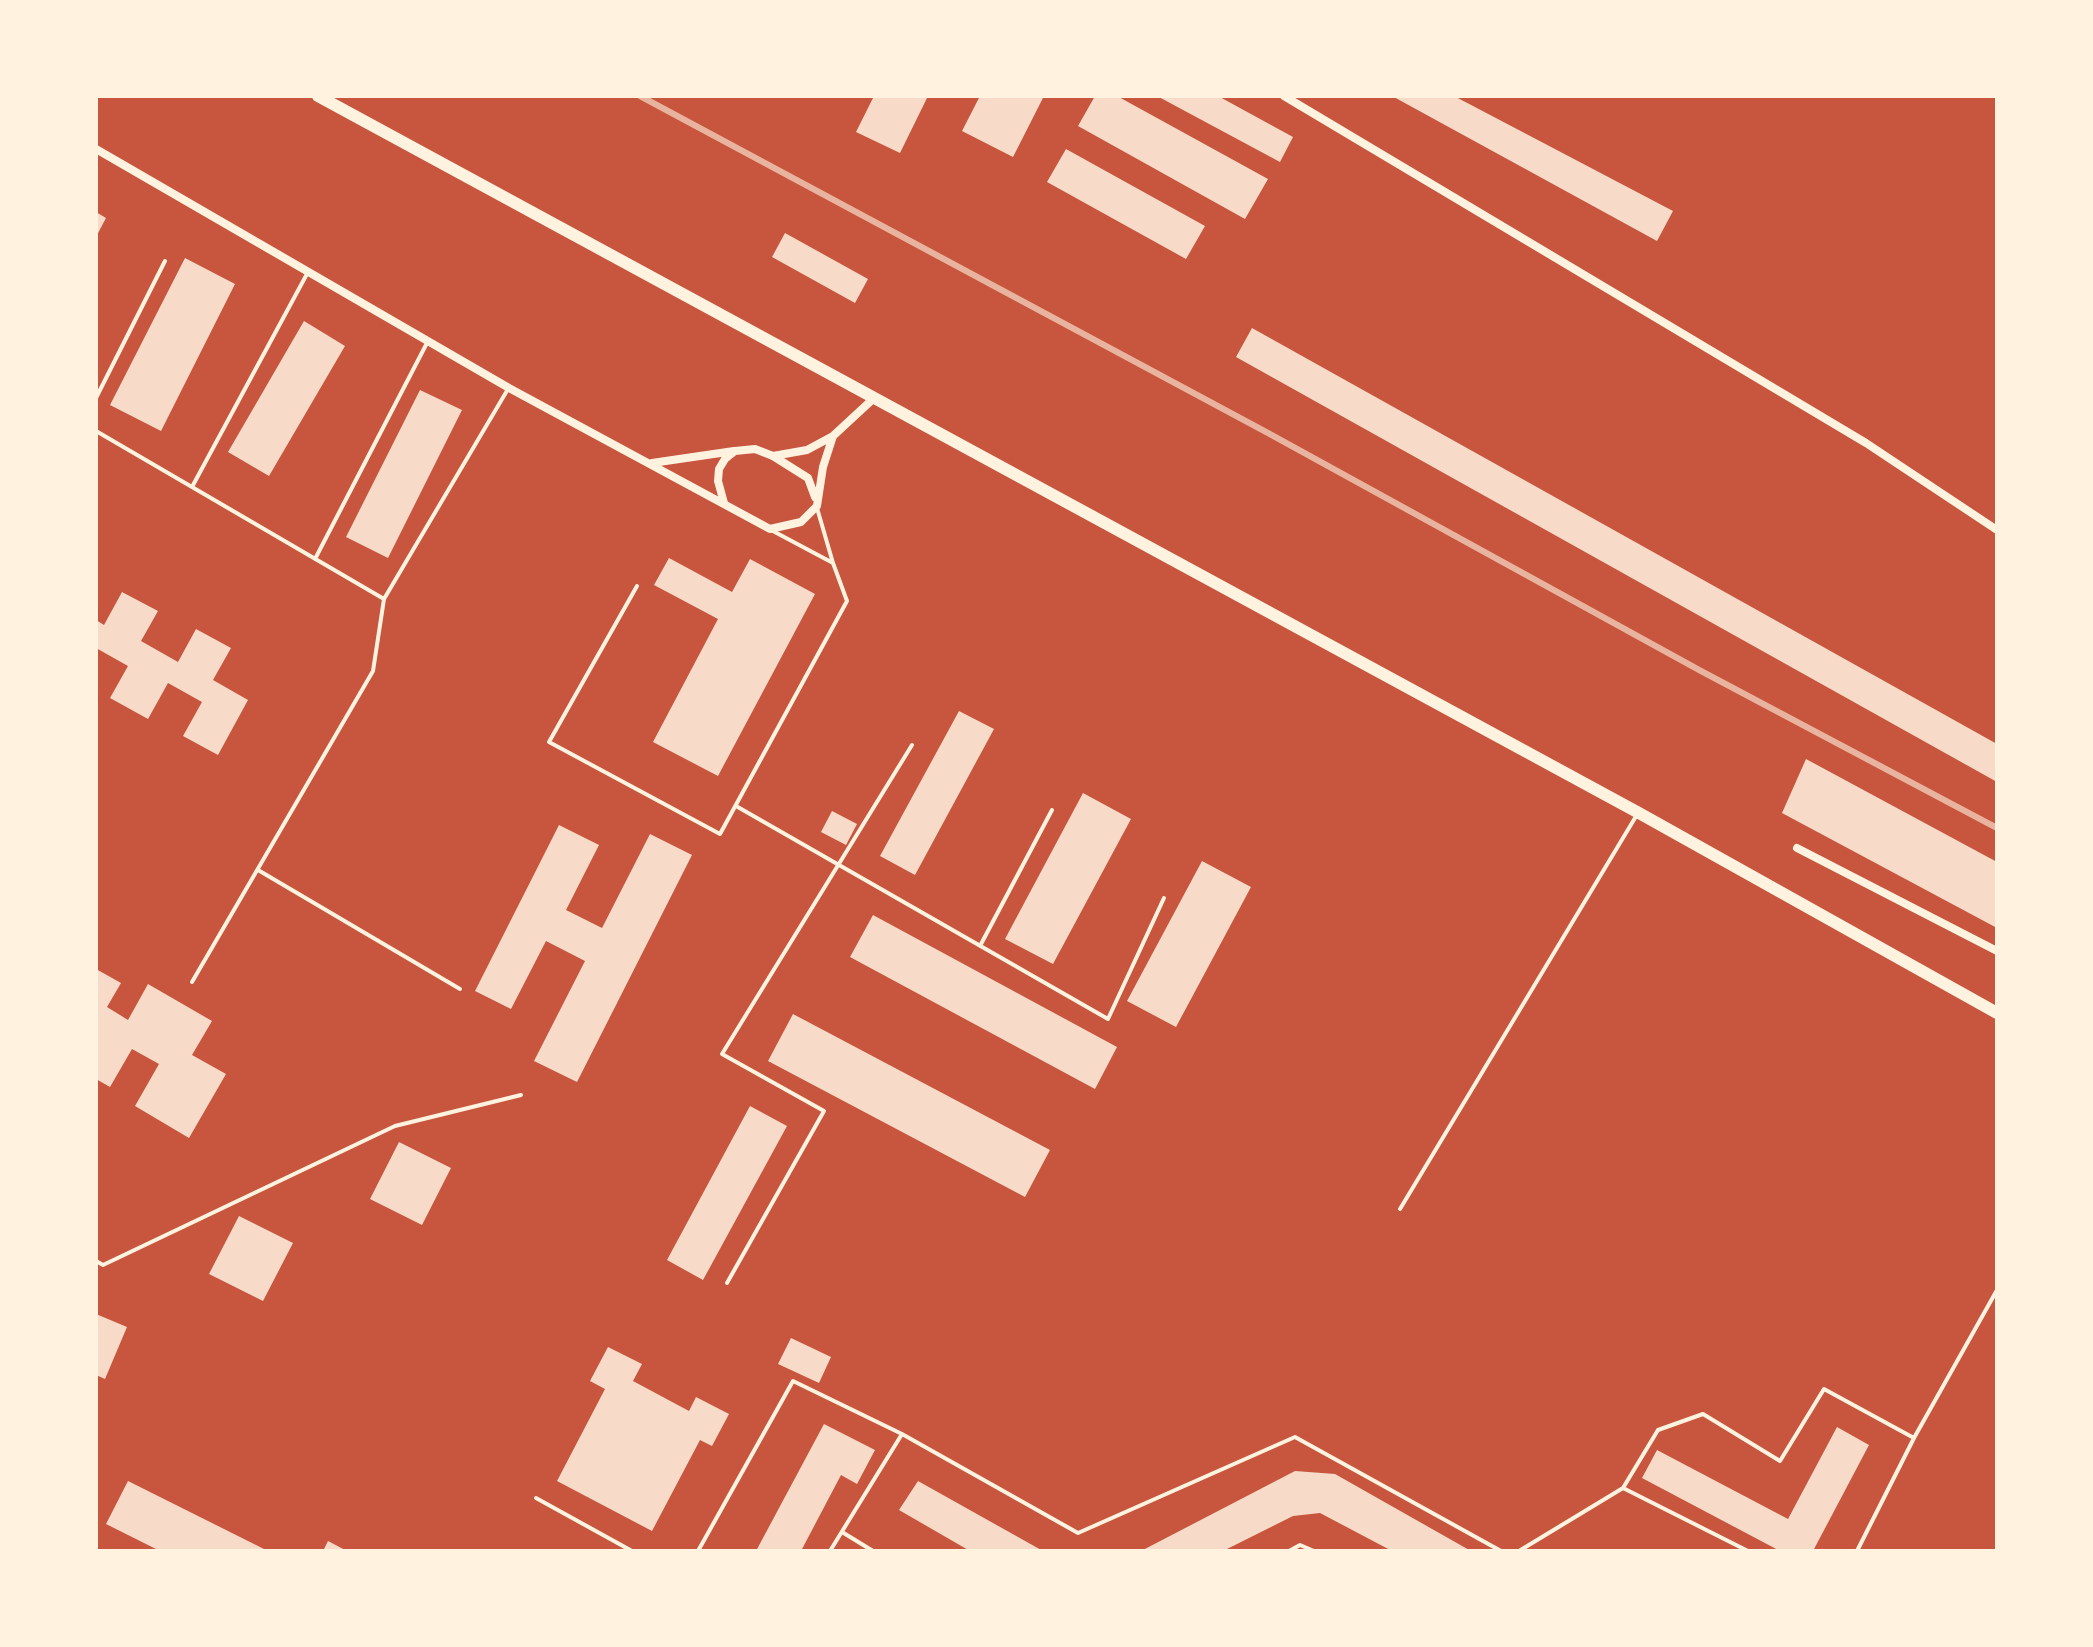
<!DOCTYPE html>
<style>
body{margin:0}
#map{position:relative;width:2093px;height:1647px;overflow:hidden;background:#c8553d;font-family:Rubik,sans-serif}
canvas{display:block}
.frame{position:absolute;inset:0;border:98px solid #fff3e0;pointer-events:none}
</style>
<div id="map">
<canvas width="2093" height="1647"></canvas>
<div class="frame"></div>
</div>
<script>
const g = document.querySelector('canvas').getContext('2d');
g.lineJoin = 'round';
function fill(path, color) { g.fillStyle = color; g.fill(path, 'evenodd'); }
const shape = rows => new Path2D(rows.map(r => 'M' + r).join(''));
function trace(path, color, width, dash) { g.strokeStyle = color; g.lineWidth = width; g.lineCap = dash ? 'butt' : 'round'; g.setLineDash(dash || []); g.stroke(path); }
fill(shape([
 [874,96,928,96,900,153,856,132],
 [980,96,1044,96,1013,157,962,131],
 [1095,96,1117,96,1268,179,1245,219,1078,126],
 [1157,96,1218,96,1293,137,1280,162],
 [1392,96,1454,96,1673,211,1657,241],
 [1066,149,1205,226,1186,259,1047,182],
 [96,212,106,218,96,237],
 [785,233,868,279,855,303,772,257],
 [185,258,235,284,161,431,110,405],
 [304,321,345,346,269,476,228,452],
 [1252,328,1997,744,1997,782,1236,357],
 [420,390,462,410,388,558,346,537],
 [669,558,732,592,750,559,815,594,718,776,653,742,718,619,654,585],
 [122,592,158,611,141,641,178,662,196,629,231,648,213,680,248,700,218,755,183,736,202,702,168,683,148,719,110,698,128,666,96,648,96,620,104,625],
 [959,711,994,729,915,875,880,856],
 [1806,759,1997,862,1997,928,1782,813],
 [1083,793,1131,819,1053,964,1005,939],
 [832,811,857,824,846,845,821,832],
 [559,825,599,845,566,910,602,928,650,834,692,855,577,1082,534,1061,585,961,546,941,511,1009,475,991],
 [1202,861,1251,887,1176,1027,1127,1001],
 [873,915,1117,1047,1095,1089,850,957],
 [96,969,121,983,107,1007,128,1020,148,984,212,1021,192,1055,226,1074,189,1138,135,1106,159,1064,132,1049,110,1087,96,1079],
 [793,1014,1050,1150,1025,1197,768,1061],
 [750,1106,787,1126,703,1280,667,1260],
 [399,1142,451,1168,422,1225,370,1199],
 [239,1216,293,1243,263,1301,209,1274],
 [96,1314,127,1327,105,1379,96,1375],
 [791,1338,831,1357,819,1383,778,1364],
 [608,1347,642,1364,633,1381,689,1411,696,1397,729,1414,712,1446,700,1440,652,1531,557,1481,605,1389,590,1381],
 [824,1424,875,1450,857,1484,841,1475,801,1551,756,1551],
 [1837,1427,1869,1445,1813,1551,1780,1551,1642,1478,1657,1450,1788,1519],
 [1295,1471,1335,1474,1471,1551,1392,1551,1320,1513,1293,1516,1223,1551,1141,1551],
 [128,1481,268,1551,160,1551,106,1524],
 [918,1481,1043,1551,970,1551,899,1510],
 [328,1541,347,1551,323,1551]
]), '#f7dbc8');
trace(shape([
 [96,398,165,261],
 [96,431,384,599,508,389],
 [192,487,308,272],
 [771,530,833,563],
 [315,559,428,341],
 [637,586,549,742,720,834,847,601,833,563,817,508],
 [736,806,1108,1019,1164,898],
 [258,870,460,989],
 [980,946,1052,810],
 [192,982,373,671,384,599],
 [1400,1209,1638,813],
 [96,1261,103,1265,395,1126,521,1095],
 [727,1283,824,1111,722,1054,912,745],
 [1623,1488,1658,1430,1703,1414,1780,1461,1824,1389,1914,1438],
 [536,1498,632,1551],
 [842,1532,873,1551],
 [698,1551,793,1381,902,1434,1078,1533,1295,1437,1501,1551],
 [830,1551,902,1434],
 [1289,1551,1300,1545,1314,1551],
 [1519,1551,1623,1488,1748,1551],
 [1857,1551,1914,1438,1997,1290]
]), '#fff3e0', 4);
trace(shape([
 [1284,96,1866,443,1997,530],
 [96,149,509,388,770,529,801,522,817,506,823,467,833,436],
 [773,456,807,450,833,436,873,399],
 [652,463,734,451],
 [724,503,718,481,719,469,725,459,735,451,755,449,773,456,808,478,815,497],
 [1797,848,1997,951]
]), '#fff3e0', 8);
trace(shape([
 [318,96,1639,813,1997,1013]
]), '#fff3e0', 12);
trace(shape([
 [640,96,1268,433,1701,671,1997,828]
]), '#e9b49f', 6);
</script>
